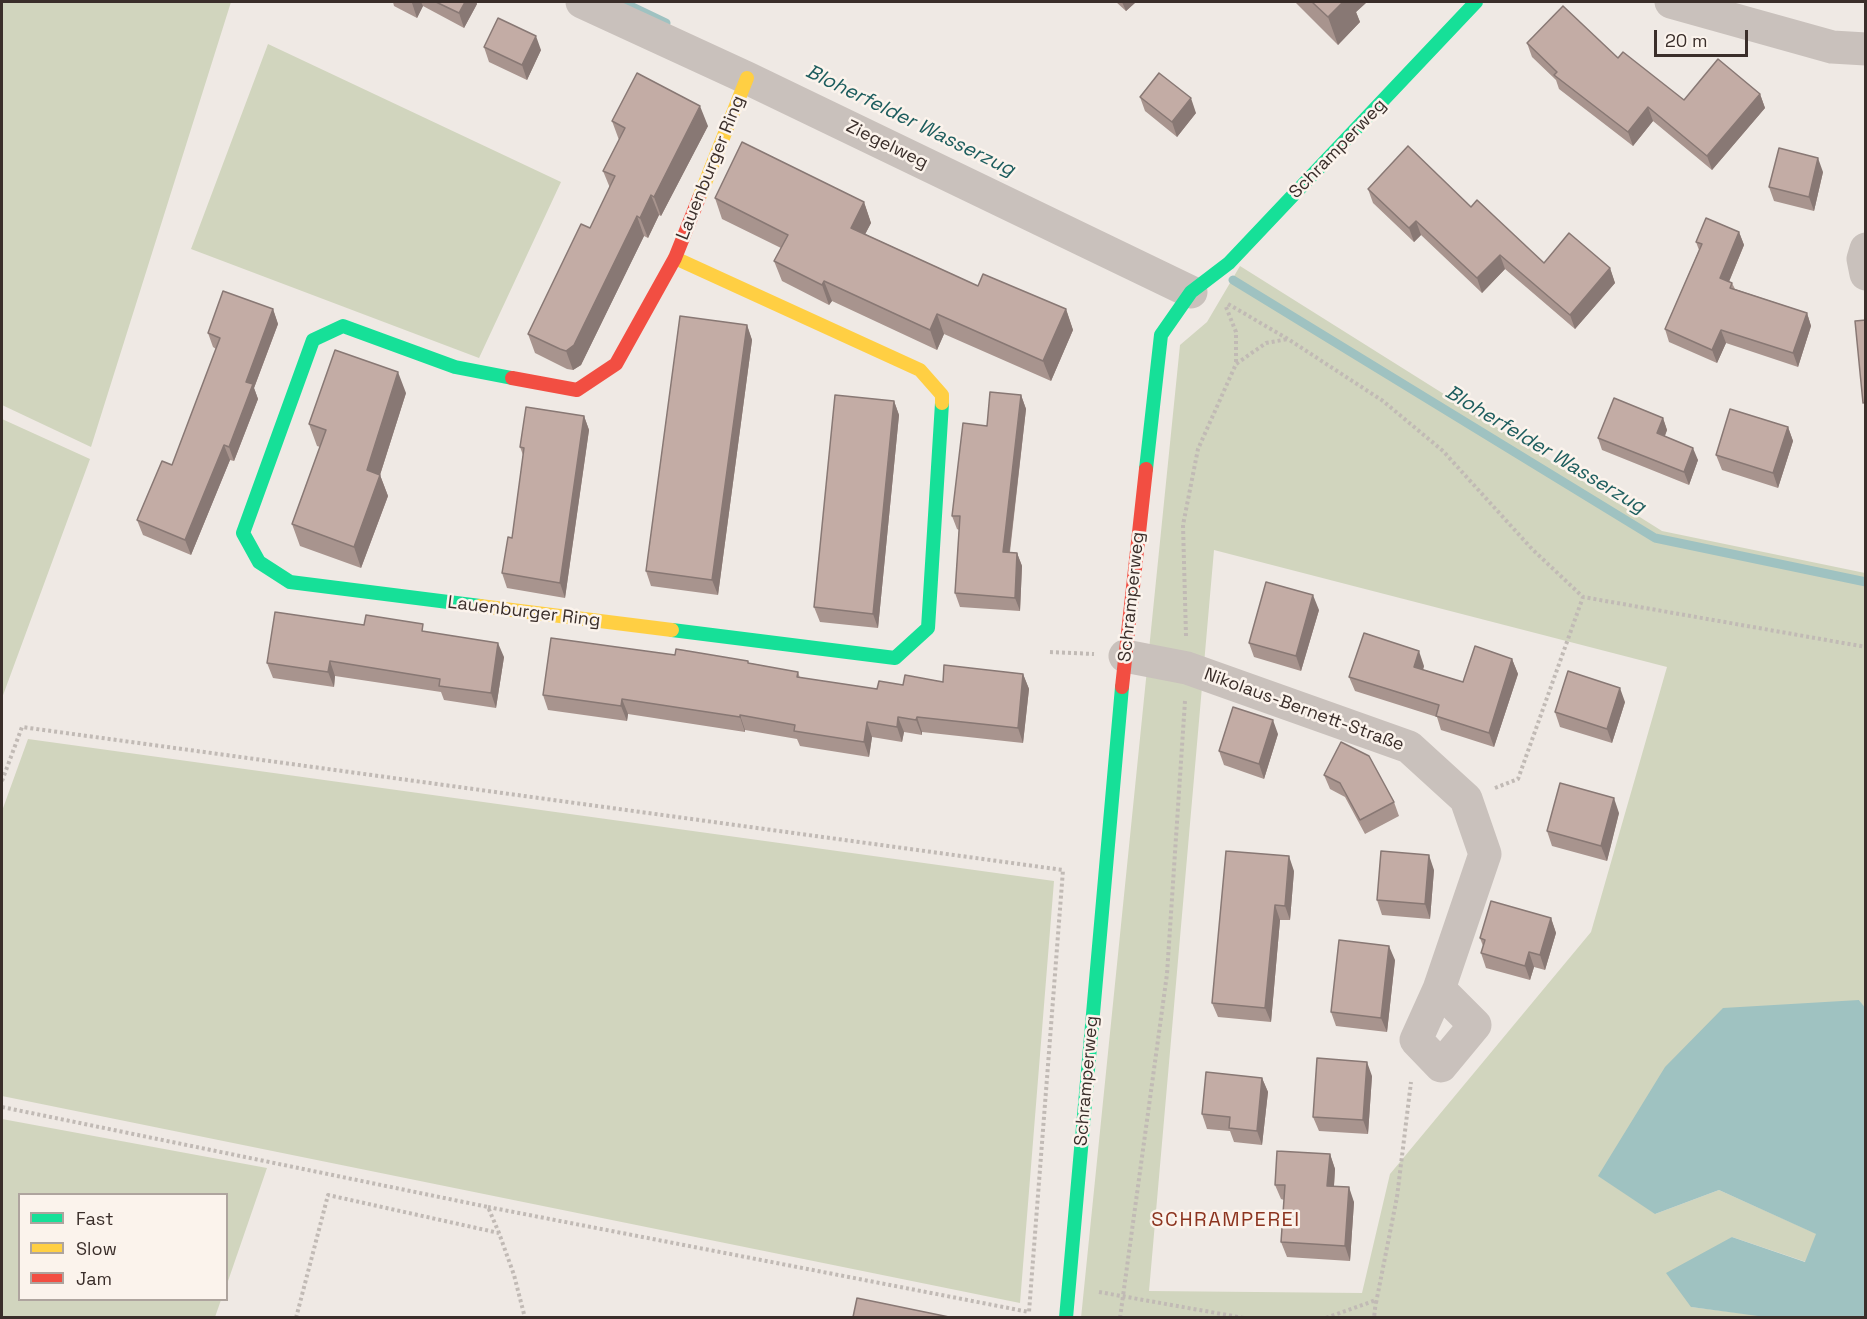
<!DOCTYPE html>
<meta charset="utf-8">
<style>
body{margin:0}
#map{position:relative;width:1867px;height:1319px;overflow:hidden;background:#efe9e4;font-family:"Space Grotesk",sans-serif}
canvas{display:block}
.frame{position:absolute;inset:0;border:3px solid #3a2e2a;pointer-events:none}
.legend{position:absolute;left:18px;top:1193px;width:210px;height:108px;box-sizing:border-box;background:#fbf3ec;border:2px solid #aea49e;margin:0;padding:8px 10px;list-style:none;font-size:18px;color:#3a2e2a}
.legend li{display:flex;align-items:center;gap:12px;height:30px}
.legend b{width:30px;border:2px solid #aea49e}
.scale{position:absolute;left:1654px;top:30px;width:94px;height:27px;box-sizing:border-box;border:3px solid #3a2e2a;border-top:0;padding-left:8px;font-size:18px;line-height:21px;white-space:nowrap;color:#3a2e2a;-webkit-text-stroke:4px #fbf3ec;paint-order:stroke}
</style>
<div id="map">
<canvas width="1867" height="1319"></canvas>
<div class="frame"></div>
<ul class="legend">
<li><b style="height:8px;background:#16e098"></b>Fast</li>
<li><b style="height:8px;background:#ffcf43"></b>Slow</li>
<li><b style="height:8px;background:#f24e42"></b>Jam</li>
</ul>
<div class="scale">20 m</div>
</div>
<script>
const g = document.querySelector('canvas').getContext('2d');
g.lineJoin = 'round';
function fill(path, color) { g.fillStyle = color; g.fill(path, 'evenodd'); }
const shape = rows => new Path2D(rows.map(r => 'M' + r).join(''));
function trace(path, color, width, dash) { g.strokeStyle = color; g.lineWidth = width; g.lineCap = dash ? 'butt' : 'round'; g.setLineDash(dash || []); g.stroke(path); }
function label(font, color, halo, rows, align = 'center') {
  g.font = font + ' "Space Grotesk",sans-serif'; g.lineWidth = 5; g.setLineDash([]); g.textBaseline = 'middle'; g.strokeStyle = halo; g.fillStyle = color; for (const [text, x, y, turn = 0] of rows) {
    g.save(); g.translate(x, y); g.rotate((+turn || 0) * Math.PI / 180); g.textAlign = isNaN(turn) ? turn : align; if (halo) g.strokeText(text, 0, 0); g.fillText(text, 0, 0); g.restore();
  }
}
fill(shape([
 [2,2,231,2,91,447,2,405],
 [268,44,561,182,479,358,191,249],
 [1240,266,1662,531,1865,573,1865,1009,1859,1000,1655,1214,1719,1190,1817,1234,1806,1262,1732,1237,1691,1307,1773,1317,1081,1318,1180,345,1207,322],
 [1214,550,1667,667,1591,932,1390,1174,1362,1293,1149,1291],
 [2,419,90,459,2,698],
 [28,739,1054,881,1020,1303,2,1096,2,811],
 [2,1119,267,1168,227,1284,226,1194,20,1194,20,1300,221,1300,215,1317,2,1317]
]), '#d1d5be');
fill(shape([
 [1859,1000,1866,1009,1865,1317,1773,1318,1691,1307,1666,1273,1732,1237,1805,1262,1816,1234,1719,1190,1655,1214,1598,1176,1665,1067,1723,1008]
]), '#9fc2c1');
trace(shape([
 [622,2,666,23],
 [1233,280,1655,538,1866,582]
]), '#9fc2c1', 9);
trace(shape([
 [1228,304,1288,339,1383,401,1443,451,1532,549,1583,597,1866,647],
 [1226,307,1236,332,1236,363],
 [1186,636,1183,525,1198,449,1236,364,1266,343,1288,339],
 [1050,652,1094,654],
 [2,781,22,727,1063,870,1029,1312,488,1207],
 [1495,788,1518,779,1583,597],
 [2,1107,488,1207,499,1233],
 [1099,1292,1244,1318],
 [1376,1303,1397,1197,1411,1082],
 [296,1318,328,1195,499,1233,514,1275,525,1318],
 [1120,1318,1167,974,1185,701],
 [1326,1318,1376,1300,1374,1318]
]), '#c1bab5', 4, [3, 3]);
trace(shape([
 [582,2,747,78,1191,292],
 [1671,2,1832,47,1866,49],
 [1866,249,1863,259,1866,274],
 [1125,656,1187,668,1409,747,1466,799,1485,854,1439,989,1416,1040,1441,1066,1475,1025,1439,989]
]), '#c9c1bc', 33);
trace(shape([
 [1146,469,1161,335,1191,292,1229,263,1476,2],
 [480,606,290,582,259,562,243,533,313,340,343,326,455,367,512,378],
 [672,630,895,658,928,628,942,403],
 [1066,1318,1122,687]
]), '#16e098', 14);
trace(shape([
 [699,198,747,78],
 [675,258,920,370,942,395,942,403],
 [480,606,672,630]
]), '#ffcf43', 14);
trace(shape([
 [512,378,577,390,616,364,675,258,699,198],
 [1122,687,1146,469]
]), '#f24e42', 14);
fill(shape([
 [393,2,476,2,477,4,464,28,423,6,417,18,394,6],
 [1116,2,1136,2,1126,11],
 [1295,2,1367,2,1356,12,1360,22,1338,45],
 [1527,43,1618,58,1684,100,1760,94,1765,108,1712,170,1653,121,1633,146,1559,89,1556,80,1532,57],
 [484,47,541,50,527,80,489,62],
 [1140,97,1196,113,1177,137,1145,111],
 [612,121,708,126,661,216,659,215,648,238,644,236,581,365,573,370,567,369,535,353,528,334,590,228,610,188,603,171,619,140],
 [1823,172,1814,211,1774,201,1769,187],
 [1368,189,1471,207,1544,263,1610,268,1615,283,1575,329,1505,269,1482,293,1421,235,1414,242,1373,203],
 [715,198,864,202,871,223,865,234,978,286,1066,309,1073,330,1051,381,944,334,937,350,832,301,829,305,782,281,774,261,781,248,722,219],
 [1739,232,1744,245,1729,282,1732,283,1735,289,1807,313,1811,326,1798,367,1726,343,1717,363,1669,342,1665,329,1699,250,1696,242],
 [273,309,278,324,254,388,258,399,234,461,230,460,191,555,143,535,137,520,172,465,216,349,213,347,208,333],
 [747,325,752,340,718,595,651,586,646,571],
 [406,393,380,475,388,496,361,568,300,546,292,524,320,447,317,446,309,424],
 [1021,395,1026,409,1010,552,1017,553,1022,566,1020,611,960,607,955,593,959,530,957,529,952,516,987,426],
 [894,401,899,415,878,628,820,622,814,607],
 [584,416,589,430,565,598,507,588,502,573,512,538,523,455,520,447],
 [1663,418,1667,430,1665,436,1698,460,1689,485,1602,450,1598,438],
 [1788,427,1793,441,1778,488,1722,470,1716,455],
 [1319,610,1301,671,1254,657,1249,643],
 [364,625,426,632,504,657,496,708,444,700,441,692,335,676,334,687,273,678,267,663],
 [675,655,749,663,798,672,800,678,877,689,903,685,1023,674,1029,689,1023,743,922,732,922,735,904,732,902,742,872,737,869,757,800,746,797,739,745,730,745,732,628,714,627,721,548,710,543,695],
 [1512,659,1518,674,1494,747,1441,730,1437,717,1355,691,1349,677,1424,666,1423,670,1463,682],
 [1625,702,1612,743,1560,727,1555,712],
 [1278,734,1264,779,1224,765,1219,751],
 [1324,775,1394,802,1399,816,1365,834,1345,797,1330,789],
 [1619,813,1607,861,1552,846,1547,831],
 [1434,870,1430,919,1382,915,1377,900],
 [1294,871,1290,920,1280,920,1271,1022,1218,1017,1212,1003],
 [1551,918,1556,933,1545,970,1534,967,1530,980,1486,968,1481,953,1483,946,1480,938],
 [1395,960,1387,1032,1336,1026,1331,1012],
 [1372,1076,1368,1134,1319,1131,1313,1117],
 [1262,1078,1268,1092,1262,1145,1234,1142,1230,1131,1207,1129,1202,1114],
 [1330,1154,1335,1169,1334,1186,1354,1202,1350,1261,1287,1257,1281,1242,1284,1200,1281,1199,1275,1185]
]), '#a8948e');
fill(shape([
 [412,2,421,2,423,6,417,18,412,3],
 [465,2,476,2,477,4,464,28,459,13],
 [1122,2,1136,2,1126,11],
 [1343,2,1367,2,1356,12,1360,22,1338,45,1328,17],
 [536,36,541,50,527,80,522,65],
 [1760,94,1765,108,1712,170,1707,156],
 [1191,98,1196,113,1177,137,1172,122],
 [700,106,708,126,661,216,654,197],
 [1648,107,1653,121,1633,146,1628,132],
 [1818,158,1823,172,1814,211,1809,197],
 [651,195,659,215,648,238,640,218],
 [864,202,871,223,858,248,851,228],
 [637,216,644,236,581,365,573,370,566,351],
 [1416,221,1421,235,1414,242,1409,228],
 [1739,232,1744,245,1725,291,1720,278],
 [1500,255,1505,269,1482,293,1477,278],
 [1610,268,1615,283,1575,329,1570,315],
 [824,281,832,301,829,305,822,285],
 [273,309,278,324,254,388,258,399,234,461,229,447,246,382],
 [1066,309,1073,330,1051,381,1043,361],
 [1807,313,1811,326,1798,367,1793,353],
 [937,314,944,334,937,350,930,330],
 [747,325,752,340,718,595,712,580],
 [1721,330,1726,343,1717,363,1712,350],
 [398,372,406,393,379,478,380,475,388,496,361,568,354,547,367,470],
 [1021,395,1026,409,1008,565,1003,552],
 [894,401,899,415,878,628,873,614],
 [584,416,589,430,565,598,560,583],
 [1663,418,1667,430,1661,445,1657,433],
 [1788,427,1793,441,1778,488,1773,473],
 [224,445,230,460,191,555,185,540],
 [1693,448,1698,460,1689,485,1684,472],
 [1017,553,1022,566,1020,611,1015,598],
 [1313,595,1319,610,1301,671,1296,656],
 [498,643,504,657,496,708,491,693],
 [1419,651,1424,666,1419,682,1414,667],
 [1512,659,1518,674,1494,747,1489,733],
 [330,661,335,676,334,687,328,672],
 [1023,674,1029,689,1023,743,1018,728],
 [1620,688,1625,702,1612,743,1607,729],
 [622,699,628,714,627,721,621,706],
 [740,715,745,730,745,732,740,717],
 [898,717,904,732,902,742,897,727],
 [917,717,922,732,922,735,916,720],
 [1273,720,1278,734,1264,779,1259,764],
 [867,722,872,737,869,757,864,742],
 [1614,798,1619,813,1607,861,1601,846],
 [1429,855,1434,870,1430,919,1425,904],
 [1289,856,1294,871,1290,920,1285,906],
 [1275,905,1280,920,1271,1022,1265,1008],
 [1551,918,1556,933,1545,970,1540,955],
 [1389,946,1395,960,1387,1032,1381,1018],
 [1529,952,1534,967,1530,980,1525,966],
 [1367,1062,1372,1076,1368,1134,1363,1120],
 [1262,1078,1268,1092,1262,1145,1257,1131],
 [1330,1154,1335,1169,1333,1200,1327,1186],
 [1349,1187,1354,1202,1350,1261,1345,1246]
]), '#887874');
const building = shape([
 [436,2,465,2,459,13,436,2],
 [1312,2,1343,2,1328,17,1312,2],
 [1563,6,1618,58,1623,52,1684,100,1718,59,1760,94,1707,156,1648,107,1628,132,1554,75,1557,72,1527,43,1563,6],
 [498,18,536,36,522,65,484,47,498,18],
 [637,73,700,106,654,197,651,195,640,218,637,216,574,345,566,351,560,349,528,334,581,224,590,228,615,176,603,171,625,128,612,121,637,73],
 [1159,73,1191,98,1172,122,1140,97,1159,73],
 [742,142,864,202,851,228,978,286,983,274,1066,309,1043,361,937,314,930,330,824,281,822,285,774,261,788,235,715,198,742,142],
 [1408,146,1471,207,1477,200,1544,263,1569,233,1610,268,1570,315,1500,255,1477,278,1416,221,1409,228,1368,189,1408,146],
 [1779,148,1818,158,1809,197,1769,187,1779,148],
 [1706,218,1739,232,1720,278,1732,283,1730,288,1807,313,1793,353,1721,330,1712,350,1665,329,1702,244,1696,242,1706,218],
 [223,291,273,309,246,382,253,384,229,447,224,445,185,540,137,520,162,461,172,465,220,338,208,333,223,291],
 [680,316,747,325,712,580,646,571,680,316],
 [1866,320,1866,402,1863,403,1855,321,1866,320],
 [335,350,398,372,367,470,380,475,354,547,292,524,326,430,309,424,335,350],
 [990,392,1021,395,1003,552,1017,553,1015,598,955,593,960,516,952,516,963,423,987,426,990,392],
 [835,395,894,401,873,614,814,607,835,395],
 [1614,398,1663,418,1657,433,1693,448,1684,472,1598,438,1614,398],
 [526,407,584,416,560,583,502,573,508,537,512,538,524,448,520,447,526,407],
 [1730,409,1788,427,1773,473,1716,455,1730,409],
 [1266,582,1313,595,1296,656,1249,643,1266,582],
 [275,612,364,625,366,615,423,624,422,631,498,643,491,693,439,686,440,679,330,661,328,672,267,663,275,612],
 [1364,633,1419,651,1414,667,1463,682,1475,646,1512,659,1489,733,1436,716,1439,705,1349,677,1364,633],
 [551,638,675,655,676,649,748,661,748,663,798,672,797,677,877,689,879,681,903,685,905,675,943,682,944,665,1023,674,1018,728,917,717,916,720,898,717,897,727,867,722,864,742,794,731,795,725,740,715,740,717,622,699,621,706,543,695,551,638],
 [1568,671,1620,688,1607,729,1555,712,1568,671],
 [1233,707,1273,720,1259,764,1219,751,1233,707],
 [1341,742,1369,756,1394,802,1360,820,1340,783,1324,775,1341,742],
 [1560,783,1614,798,1601,846,1547,831,1560,783],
 [1226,851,1289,856,1285,906,1275,905,1265,1008,1212,1003,1226,851],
 [1381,851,1429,855,1425,904,1377,900,1381,851],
 [1491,901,1551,918,1540,955,1529,952,1525,966,1481,953,1485,940,1480,938,1491,901],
 [1339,940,1389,946,1381,1018,1331,1012,1339,940],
 [1317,1058,1367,1062,1363,1120,1313,1117,1317,1058],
 [1206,1072,1262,1078,1257,1131,1229,1128,1230,1117,1202,1114,1206,1072],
 [1277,1151,1330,1154,1327,1186,1349,1187,1345,1246,1281,1242,1285,1185,1275,1185,1277,1151],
 [857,1298,949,1317,853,1317,857,1298]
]);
fill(building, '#c3aca5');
trace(building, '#887874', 1.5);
label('18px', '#3a2e2a', '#fbf3ec', [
 ["Ziegelweg",887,145,26],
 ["Schramperweg",1338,149,-46],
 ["Lauenburger Ring",711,168,-68],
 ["Schramperweg",1132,597,-84],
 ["Lauenburger Ring",524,612,7],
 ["Nikolaus-Bernett-Straße",1304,710,20],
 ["Schramperweg",1087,1081,-85]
]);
label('italic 20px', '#1d5d5e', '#fbf3ec', [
 ["Bloherfelder Wasserzug",910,121,26],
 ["Bloherfelder Wasserzug",1545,450,31]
]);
g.letterSpacing = '1.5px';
label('20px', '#8c341f', '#fbf3ec', [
 ["SCHRAMPEREI",1226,1221]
]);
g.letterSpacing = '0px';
</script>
